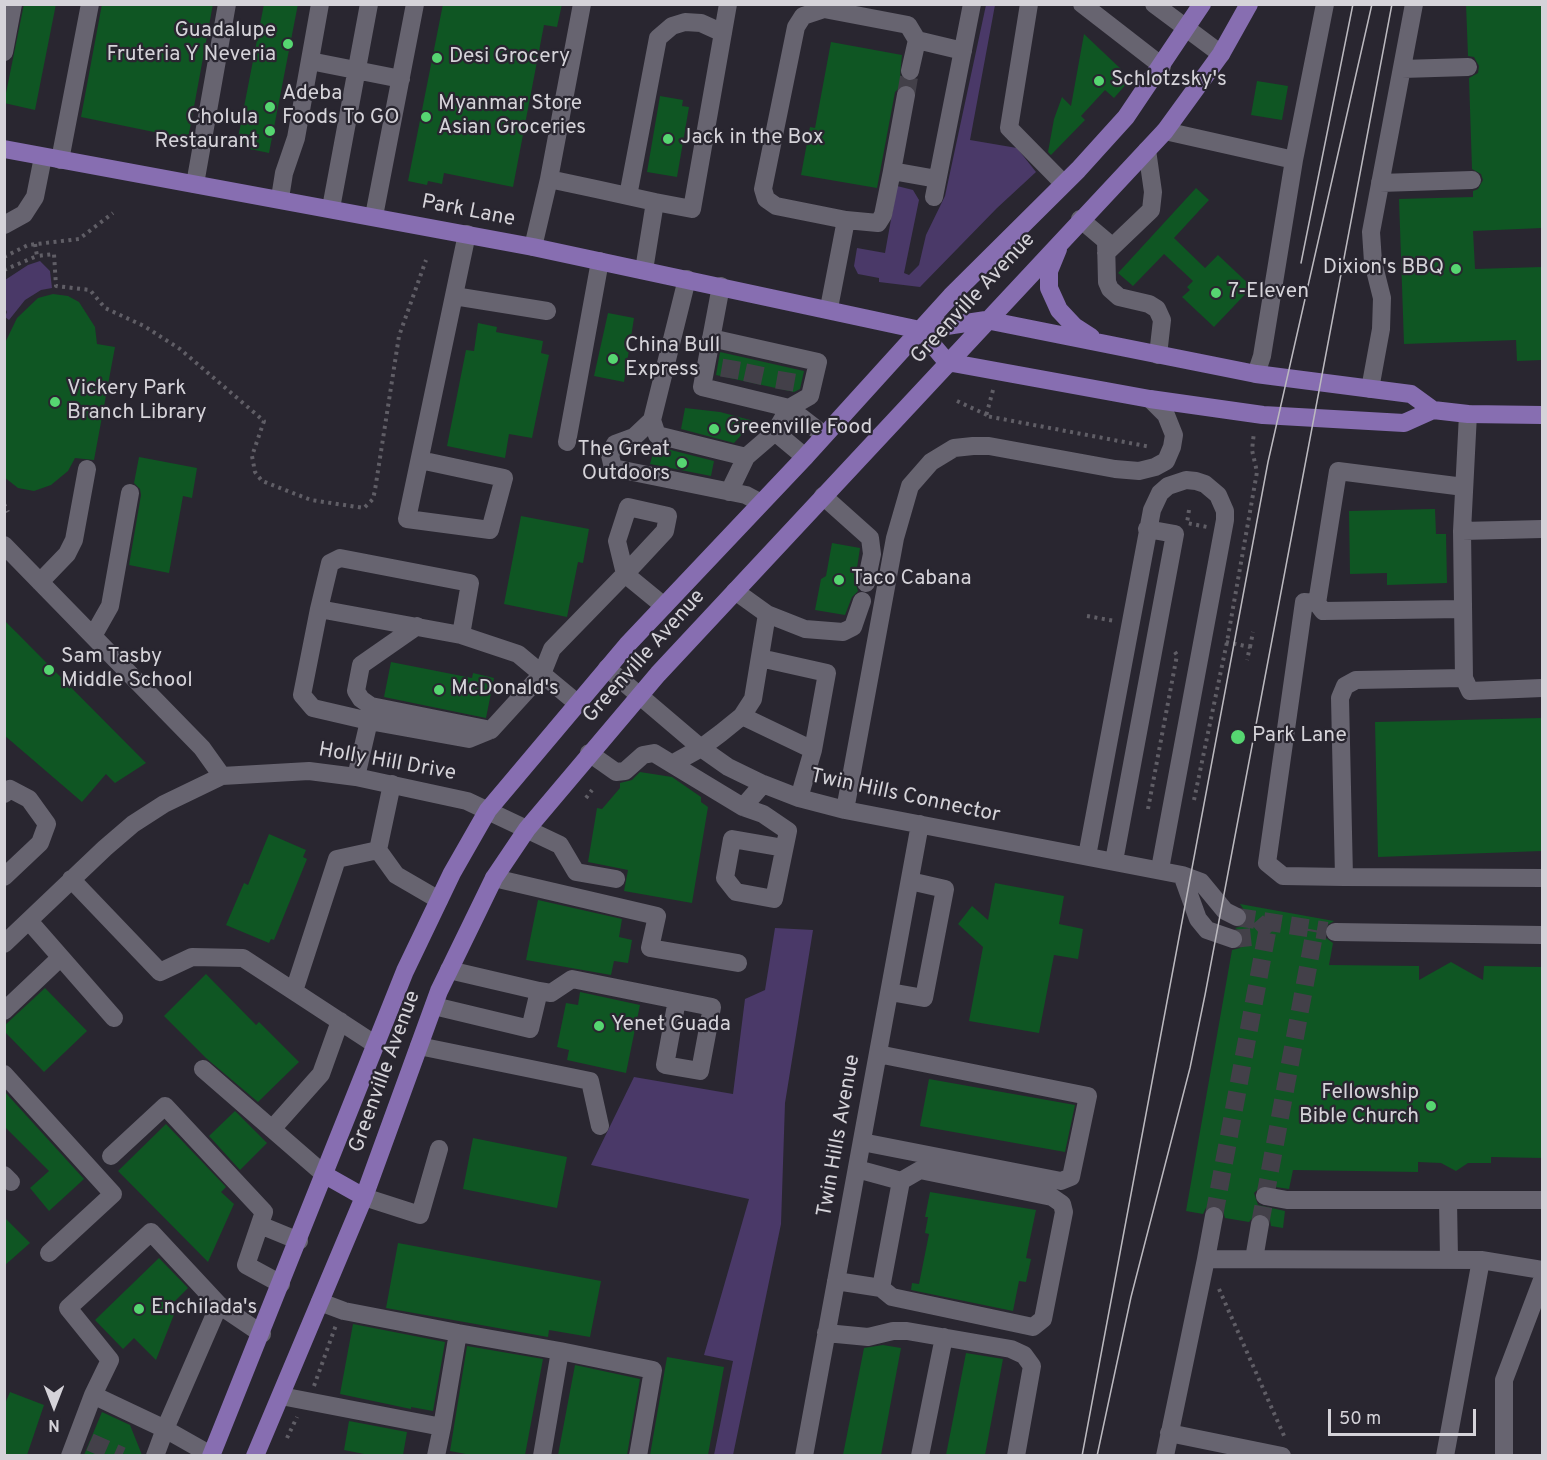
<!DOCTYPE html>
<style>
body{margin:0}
#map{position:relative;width:1547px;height:1460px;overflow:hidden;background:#292630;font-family:Overpass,sans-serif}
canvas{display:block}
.frame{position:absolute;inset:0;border:6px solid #d5d3d9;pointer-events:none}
.north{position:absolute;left:24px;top:1376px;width:60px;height:60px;-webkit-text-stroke:4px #292630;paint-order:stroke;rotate:180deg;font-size:16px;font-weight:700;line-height:24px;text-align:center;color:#d5d3d9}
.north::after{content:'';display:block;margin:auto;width:21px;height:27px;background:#d5d3d9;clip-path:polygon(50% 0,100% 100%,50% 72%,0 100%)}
.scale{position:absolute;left:1328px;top:1409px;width:148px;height:27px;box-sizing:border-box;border:3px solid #d5d3d9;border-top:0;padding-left:8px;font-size:18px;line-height:21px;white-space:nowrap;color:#d5d3d9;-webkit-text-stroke:4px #292630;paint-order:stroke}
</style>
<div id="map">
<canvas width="1547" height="1460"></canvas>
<div class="frame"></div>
<div class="north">N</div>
<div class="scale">50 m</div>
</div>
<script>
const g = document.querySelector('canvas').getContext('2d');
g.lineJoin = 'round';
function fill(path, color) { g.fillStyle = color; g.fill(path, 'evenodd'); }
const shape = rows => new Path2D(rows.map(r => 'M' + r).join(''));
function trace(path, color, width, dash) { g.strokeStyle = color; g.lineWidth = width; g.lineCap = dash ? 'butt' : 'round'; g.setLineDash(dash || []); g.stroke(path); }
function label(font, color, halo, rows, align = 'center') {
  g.font = font + ' Overpass,sans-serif'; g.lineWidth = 4.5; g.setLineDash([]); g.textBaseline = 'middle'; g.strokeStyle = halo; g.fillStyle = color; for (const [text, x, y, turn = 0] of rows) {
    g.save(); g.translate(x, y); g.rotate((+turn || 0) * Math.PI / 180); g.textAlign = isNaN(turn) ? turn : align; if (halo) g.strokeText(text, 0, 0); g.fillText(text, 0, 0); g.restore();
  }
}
fill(shape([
 [986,5,995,5,970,140,1017,148,1036,172,997,208,920,287,879,282,879,278,858,274,854,266,857,248,885,253,897,186,913,190,919,200,904,273,909,275,919,265,926,235,945,196],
 [40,261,50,271,52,288,41,290,25,300,9,320,5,317,7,312,5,308,5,280,28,265],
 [775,928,813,930,785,1103,781,1224,733,1455,714,1455,733,1361,704,1355,749,1199,591,1165,634,1077,733,1094,745,999,765,990]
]), '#4a3968');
fill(shape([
 [24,4,56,4,35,110,4,103],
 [102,4,213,4,188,139,81,117],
 [264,4,298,4,269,153,250,149,251,145,237,143],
 [443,4,562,4,557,27,544,25,513,187,444,173,442,184,428,181,427,185,408,181],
 [1466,4,1542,4,1542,228,1473,231,1475,269,1542,267,1542,360,1517,361,1516,340,1404,344,1399,199,1473,197,1473,191,1478,189,1483,180,1481,174,1472,169,1469,78,1478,73,1479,66,1474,57,1468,56],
 [1084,34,1123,71,1119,75,1128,82,1114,98,1105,90,1081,116,1085,120,1051,155,1048,152,1054,119,1062,97,1071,106],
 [831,42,902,55,900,75,907,82,915,81,914,87,903,84,895,92,877,188,801,175,810,127,815,128],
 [1257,81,1288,86,1282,120,1251,115],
 [660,96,683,100,682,106,689,107,677,177,647,172],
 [1196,188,1209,200,1174,238,1205,268,1218,255,1252,287,1214,327,1182,297,1190,290,1187,287,1193,281,1164,254,1133,286,1118,273],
 [53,294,68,296,79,302,95,327,97,344,115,347,94,460,75,458,68,471,51,485,34,491,18,488,4,477,4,345,17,318,38,298],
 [608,313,634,318,624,382,594,376],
 [478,323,497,327,496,332,543,341,541,353,549,355,532,438,509,434,505,458,447,446,466,350,474,351],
 [720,352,804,371,800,389,794,392,716,375],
 [685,408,720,412,754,421,734,443,681,429],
 [655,446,714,461,711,476,650,464],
 [139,457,197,468,192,498,183,496,169,573,129,565,141,495,140,489,134,483],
 [1435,509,1436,534,1446,534,1447,583,1387,585,1387,573,1350,574,1349,511],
 [521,516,589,529,583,563,578,562,567,617,504,604],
 [832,543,860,548,855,581,858,591,852,597,845,615,815,610,821,579,826,576],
 [4,620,16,632,146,763,115,783,106,774,82,802,4,735],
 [391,662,472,678,473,673,494,678,486,718,384,697],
 [1542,718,1542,851,1378,857,1375,722],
 [640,772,672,777,701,797,701,802,708,807,692,903,624,891,628,870,588,862,597,808,602,809,620,788,620,783,632,780],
 [269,834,306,850,303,857,307,859,274,940,271,939,269,943,226,925,244,883,248,885],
 [995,883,1064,896,1059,924,1083,929,1078,959,1054,955,1039,1033,969,1021,983,947,958,924,972,906,988,920],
 [538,900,622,919,619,937,632,940,628,963,614,961,611,975,526,960],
 [1240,904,1334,921,1326,926,1324,931,1326,938,1333,943,1329,965,1419,966,1419,980,1451,962,1483,980,1484,966,1542,967,1542,1158,1491,1157,1491,1163,1468,1163,1456,1171,1441,1163,1418,1162,1418,1172,1293,1170,1289,1189,1262,1185,1254,1193,1258,1205,1285,1211,1283,1228,1271,1226,1270,1220,1262,1213,1256,1214,1249,1222,1225,1218,1222,1208,1215,1205,1206,1208,1203,1214,1186,1211,1232,950,1240,948,1244,942,1242,932,1235,928,1244,926,1248,916],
 [206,974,256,1025,259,1022,299,1062,258,1102,206,1058,164,1016],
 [45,988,87,1031,44,1072,4,1031,4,1026],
 [580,992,640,1005,626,1073,567,1060,569,1050,557,1047,566,1003,578,1005],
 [929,1079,1075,1105,1065,1152,920,1126],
 [4,1091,84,1179,49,1211,30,1188,49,1171,4,1126],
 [235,1111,267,1143,240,1170,209,1136],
 [166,1124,226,1187,221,1192,234,1204,208,1262,118,1171],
 [473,1138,567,1157,557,1208,463,1189],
 [930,1192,1036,1210,1026,1258,1031,1259,1026,1282,1019,1281,1013,1311,911,1290,912,1283,919,1284,929,1234,925,1233,928,1217,925,1217],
 [4,1217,30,1243,4,1266],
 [398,1243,601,1281,590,1337,549,1330,548,1337,386,1308],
 [159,1258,188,1288,170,1306,175,1312,156,1360,134,1338,123,1349,95,1320],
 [353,1324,445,1342,433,1411,411,1407,411,1409,340,1394],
 [883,1345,901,1348,881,1455,843,1455,864,1348],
 [467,1346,543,1359,525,1455,471,1455,450,1451],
 [966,1353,1003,1359,985,1455,946,1455],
 [667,1357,724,1367,708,1455,650,1455],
 [575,1365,640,1379,627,1455,558,1455],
 [10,1392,44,1405,27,1455,4,1455,4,1406],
 [102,1412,130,1425,142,1455,84,1455],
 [349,1421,407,1432,403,1455,369,1455,344,1450]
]), '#0f5623');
trace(shape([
 [906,95,910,71],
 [729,378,733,355],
 [752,383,757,360],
 [784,390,788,367],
 [1237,917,1327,931],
 [1233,939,1252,937,1269,922],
 [1214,1216,1269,922],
 [1260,1224,1315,930],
 [90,1442,122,1456]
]), '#434049', 18, [18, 9]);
trace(shape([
 [35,244,37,256,54,254,56,286,90,290,105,308,144,326,180,349,264,421,252,456,255,472,262,481,311,500,364,508,373,499,375,490,399,336,426,260],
 [4,257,28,245,79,239,113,213],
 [4,270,37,256],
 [993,390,986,416,1151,447],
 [957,401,987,415],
 [4,504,8,512],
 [1189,510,1187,523,1207,527],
 [1087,616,1115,621],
 [1226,642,1250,647,1247,660],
 [1250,647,1253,632],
 [586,798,592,790],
 [1194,800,1227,642,1257,472,1252,450,1254,432],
 [1148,809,1177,655,1173,649],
 [1219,1289,1285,1438],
 [314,1386,336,1325],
 [287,1438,297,1417]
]), '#605e66', 4, [3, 4.5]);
trace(shape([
 [1029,4,1009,128,1063,183],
 [1082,4,1162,66],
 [1154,4,1221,54],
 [917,40,963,51],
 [4,52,13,4],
 [310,61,401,79],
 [1402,69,1468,67],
 [1165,131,1294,160],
 [60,160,90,4],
 [892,171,906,95],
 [549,179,582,4],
 [1380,183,1472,180],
 [195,184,227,4],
 [628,196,658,38,672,26,685,22,701,23,723,33],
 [934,197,972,4],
 [280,198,284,173,296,138,320,4],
 [655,202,692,209,728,4],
 [331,208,369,4],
 [374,216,415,4],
 [1080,219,1106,241,1107,282,1110,289,1119,297,1149,304,1157,309,1162,320,1158,355],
 [846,220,776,206,766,199,763,189,796,27,803,16,824,9,908,25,917,40,910,71],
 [4,225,24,214,35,197,43,157],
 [533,247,549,179,596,189,655,202,644,270],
 [1106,253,1151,210,1153,192,1147,150],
 [687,279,652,420,657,435,746,457],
 [721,286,702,387,789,408,824,435],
 [454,296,547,311],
 [829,308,846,220,878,223,883,215,892,171,937,179],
 [711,338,818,362,810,396,789,408,775,432],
 [1256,374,1262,356,1294,160,1325,4],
 [1370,389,1381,329,1382,298,1373,262,1371,232,1414,4],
 [1468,414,1462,531,1542,529],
 [652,420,634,437,615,444,610,455,613,468,746,495,761,503],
 [567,442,600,261],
 [420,460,504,478,490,530,407,519,460,267,467,234],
 [729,492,746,457,775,432,805,457],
 [823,496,870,538,872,554,866,583],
 [1462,531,1464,678,1470,691,1542,688],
 [4,545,202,748,222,776],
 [40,582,67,554,74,540,87,469],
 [735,591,767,614,805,629,843,632,853,627,862,601],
 [1317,603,1304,602,1267,863,1283,876,1344,877],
 [319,609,330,563,340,558,470,583,461,635],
 [1462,609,1323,611,1317,603,1338,471,1464,487],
 [417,626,361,665,356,691,361,699,371,706,491,730],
 [93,636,110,606,130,493],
 [760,658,827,673,813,750,799,798],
 [607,668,701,748,728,767,763,784,799,798,845,810,1182,875,1201,882,1225,911,1237,917],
 [1464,678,1356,680,1345,686,1340,698,1344,877,1542,878],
 [577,703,542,674,518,654,461,635,319,609,302,695,313,708,369,721,469,739,491,730,542,674,552,649,625,574,665,531,668,516,628,507,617,541,625,574,664,606],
 [742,716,813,750],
 [589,753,616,772,625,771,643,755,654,753,672,764,701,748,721,733,742,716,753,699,767,614],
 [672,764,743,807,763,784],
 [356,777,369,721],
 [392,784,378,850,396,875,439,900],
 [4,794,10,789,29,799,47,824,40,843,4,877],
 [743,807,763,814,788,831,774,899,736,892,725,878,732,839,784,848],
 [845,810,895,538,910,486,931,462,954,448,973,446,989,446,1115,469,1139,471,1155,467,1166,461,1172,447,1174,435,1166,415,1150,399],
 [1087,856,1152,510,1160,493,1168,486,1186,480,1196,481,1205,484,1218,495,1225,511,1225,520,1160,869],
 [1114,861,1175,534,1147,529],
 [1182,875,1198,919,1207,930,1233,939],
 [494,878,657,916,650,948,738,963],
 [71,879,160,972,192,957,243,958,376,1045],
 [29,921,114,1018],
 [1335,932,1542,935],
 [4,944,105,848,133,824,164,804,222,776,309,771,356,777,467,801,560,845,576,872,616,879],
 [294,991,337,859,378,850],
 [539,991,551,993,572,979,677,1000,665,1065,700,1071,712,1007,677,1000],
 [890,992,924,998,945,889,910,881],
 [434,1006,530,1029,539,991,449,970],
 [4,1011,60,958],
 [419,1046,590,1081,600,1126],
 [203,1069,325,1175],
 [4,1074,113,1194,49,1253],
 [272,1129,321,1074,340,1021],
 [862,1142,1061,1181,1071,1177,1088,1096,878,1054],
 [111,1156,165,1106,264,1212,246,1265,281,1284],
 [4,1175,11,1182],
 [1265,1196,1287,1200,1542,1200],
 [364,1197,420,1215,439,1149],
 [1448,1200,1449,1259],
 [260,1225,299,1241],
 [1206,1259,1214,1216],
 [1254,1259,1260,1224],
 [836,1281,881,1288,901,1181,857,1169],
 [881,1288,892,1297,1033,1327,1043,1319,1064,1212,1062,1204,1052,1197,920,1170,901,1181],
 [458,1333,560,1351,542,1456],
 [826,1333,868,1337,893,1331,907,1331,1011,1349,1024,1355,1032,1366,1016,1456],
 [560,1351,653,1370,638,1456],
 [93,1395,110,1360,68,1308,151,1232,219,1305],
 [281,1396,442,1427,458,1333,344,1311,320,1302],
 [1169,1433,1282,1456],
 [70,1456,93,1395,165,1429,219,1305,262,1334],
 [155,1456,165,1429,211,1455],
 [436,1456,442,1427],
 [804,1456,920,824],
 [920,1456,944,1337],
 [1165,1456,1206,1259,1481,1260,1542,1270],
 [1445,1456,1481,1260],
 [1504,1456,1504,1380,1542,1280]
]), '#676470', 18);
trace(shape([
 [4,149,533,247,920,330,986,320,1256,374,1411,394,1433,410,1468,414,1542,415],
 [1058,249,1049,271,1049,288,1059,310,1074,326,1091,337],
 [920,330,947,362,1150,399,1263,415,1404,423,1433,410],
 [325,1175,364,1197],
 [211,1456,405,971,452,873,488,810,627,645,805,457,951,296,1078,170,1126,117,1202,4],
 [255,1456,364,1197,439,991,494,878,527,829,658,674,1165,131,1221,54,1249,4]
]), '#876eb1', 18);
trace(shape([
 [1301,263,1353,4],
 [1082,1456,1268,462,1372,4],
 [1097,1456,1131,1297,1190,1068,1205,995,1392,4]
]), '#bbb9bf', 1.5);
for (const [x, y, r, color] of [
 [288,44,6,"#56d671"],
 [437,58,6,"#56d671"],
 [1099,81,6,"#56d671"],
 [270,107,6,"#56d671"],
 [426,117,6,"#56d671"],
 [270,131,6,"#56d671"],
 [668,139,6,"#56d671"],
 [1456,269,6,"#56d671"],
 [1216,293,6,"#56d671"],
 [613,359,6,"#56d671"],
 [55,402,6,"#56d671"],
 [714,429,6,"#56d671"],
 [682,463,6,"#56d671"],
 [839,580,6,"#56d671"],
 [49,670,6,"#56d671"],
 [439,690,6,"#56d671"],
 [1238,737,8,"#56d671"],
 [599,1026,6,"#56d671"],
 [1431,1106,6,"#56d671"],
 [139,1309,6,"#56d671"]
]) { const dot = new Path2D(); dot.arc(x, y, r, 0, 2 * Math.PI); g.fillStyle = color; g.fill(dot); trace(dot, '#292630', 2); }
label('21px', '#d5d3d9', '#292630', [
 ["Guadalupe",276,32,"right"],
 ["Fruteria Y Neveria",276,56,"right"],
 ["Desi Grocery",449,58],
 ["Schlotzsky's",1111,81],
 ["Adeba",282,95],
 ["Foods To GO",282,119],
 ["Myanmar Store",438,105],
 ["Asian Groceries",438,129],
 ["Cholula",258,119,"right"],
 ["Restaurant",258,143,"right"],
 ["Jack in the Box",680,139],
 ["Dixion's BBQ",1444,269,"right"],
 ["7-Eleven",1228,293],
 ["China Bull",625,347],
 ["Express",625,371],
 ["Vickery Park",67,390],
 ["Branch Library",67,414],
 ["Greenville Food",726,429],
 ["The Great",670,451,"right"],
 ["Outdoors",670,475,"right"],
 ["Taco Cabana",851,580],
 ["Sam Tasby",61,658],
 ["Middle School",61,682],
 ["McDonald's",451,690],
 ["Park Lane",1252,737],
 ["Yenet Guada",611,1026],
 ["Fellowship",1419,1094,"right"],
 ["Bible Church",1419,1118,"right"],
 ["Enchilada's",151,1309]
], 'left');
label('21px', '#d5d3d9', '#292630', [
 ["Park Lane",468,212,11],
 ["Greenville Avenue",974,299,-47],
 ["Greenville Avenue",645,657,-48],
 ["Holly Hill Drive",387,763,10],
 ["Twin Hills Connector",905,797,12],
 ["Greenville Avenue",386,1072,-70],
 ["Twin Hills Avenue",840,1136,-80]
]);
</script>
